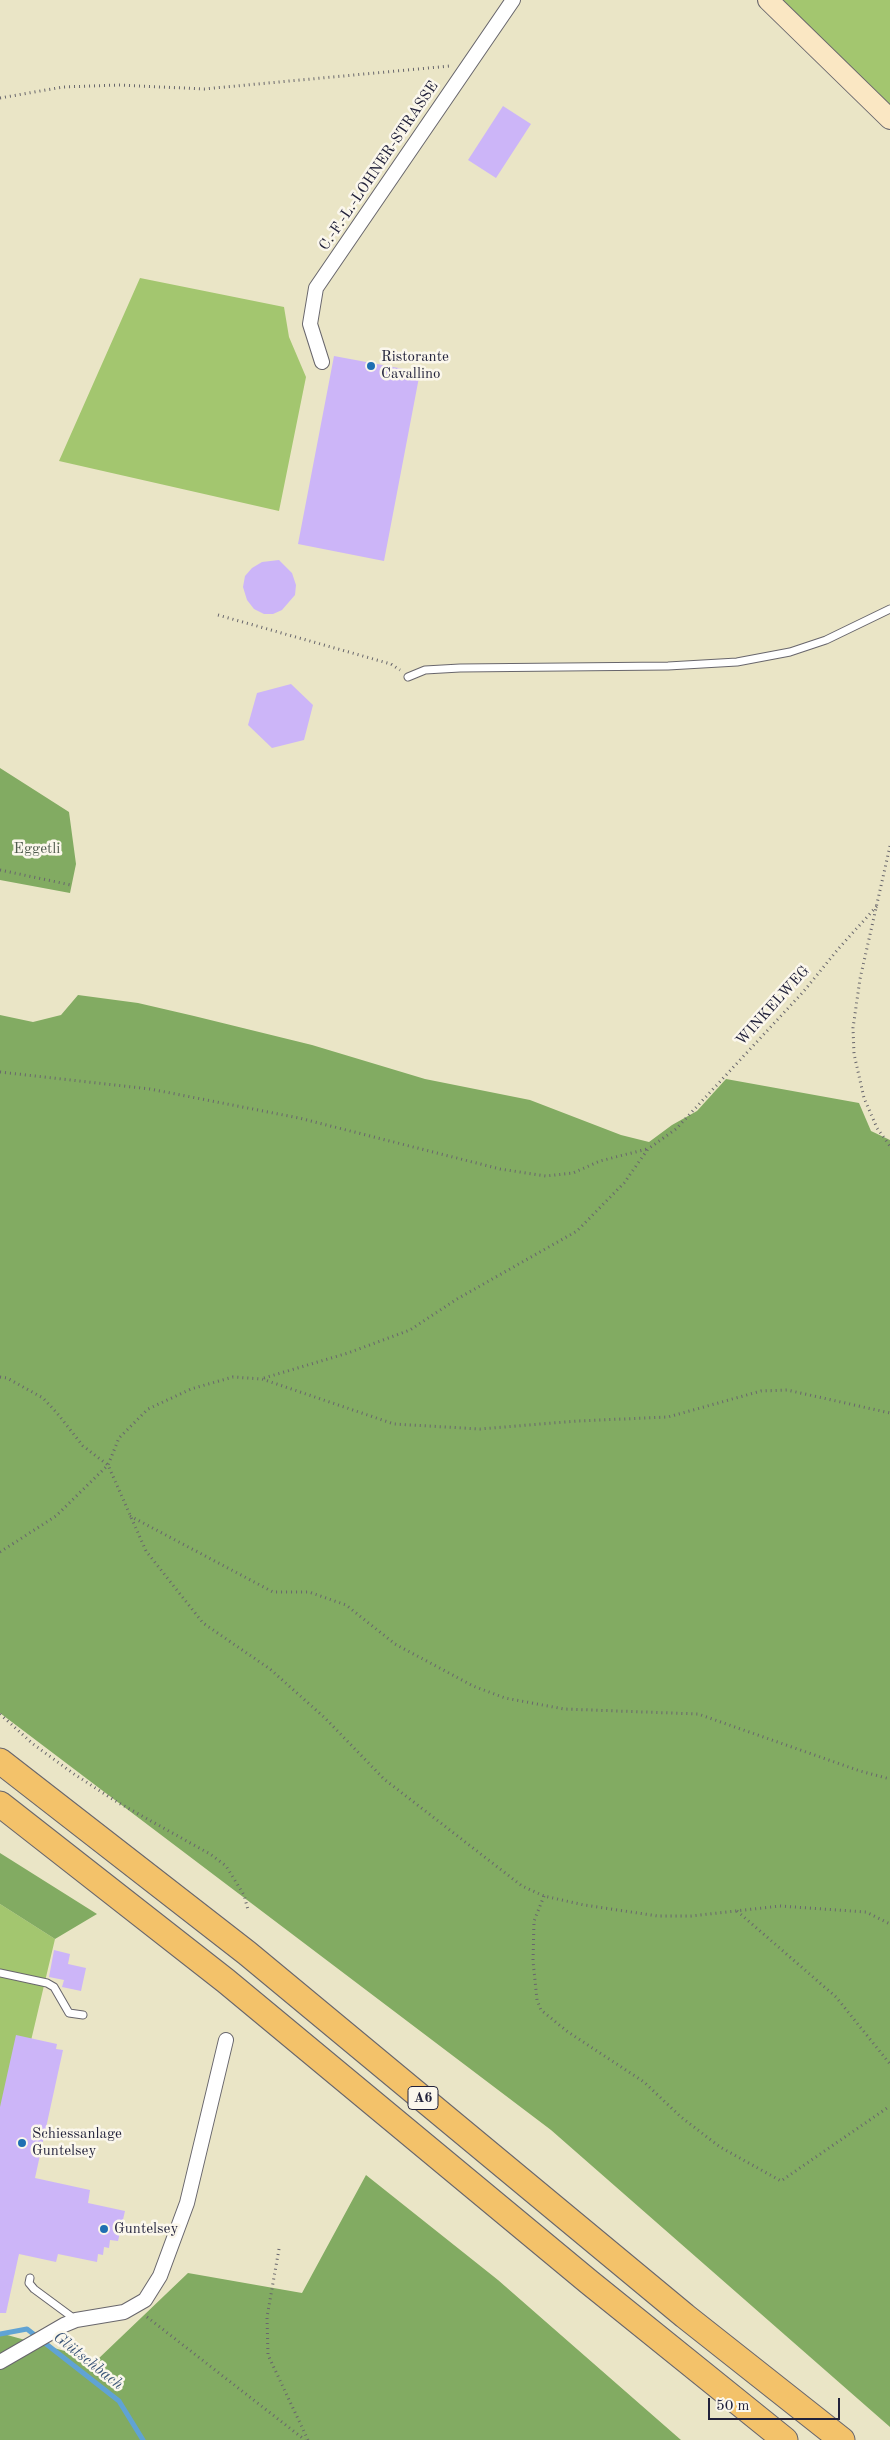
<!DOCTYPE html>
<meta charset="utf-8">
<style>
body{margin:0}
#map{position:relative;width:890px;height:2440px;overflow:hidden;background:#eae5c6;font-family:"Old Standard TT",serif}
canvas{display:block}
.scale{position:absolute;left:708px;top:2398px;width:132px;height:22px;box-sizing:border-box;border:2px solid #22223b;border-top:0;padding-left:6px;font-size:15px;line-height:18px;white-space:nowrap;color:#22223b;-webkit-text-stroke:4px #fbf7ec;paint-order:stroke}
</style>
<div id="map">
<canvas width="890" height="2440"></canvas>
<div class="scale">50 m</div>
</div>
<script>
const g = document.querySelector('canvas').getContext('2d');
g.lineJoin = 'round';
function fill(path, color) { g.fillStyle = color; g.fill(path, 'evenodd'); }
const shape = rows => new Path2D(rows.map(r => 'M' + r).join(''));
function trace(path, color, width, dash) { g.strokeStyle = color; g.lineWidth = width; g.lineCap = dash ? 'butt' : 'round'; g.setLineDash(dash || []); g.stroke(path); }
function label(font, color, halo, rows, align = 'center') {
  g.font = font + ' "Old Standard TT",serif'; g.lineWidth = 5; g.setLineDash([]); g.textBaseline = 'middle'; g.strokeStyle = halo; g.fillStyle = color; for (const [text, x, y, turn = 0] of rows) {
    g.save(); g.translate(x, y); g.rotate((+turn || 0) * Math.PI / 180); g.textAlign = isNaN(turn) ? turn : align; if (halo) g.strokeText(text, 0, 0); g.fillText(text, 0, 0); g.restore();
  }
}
fill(shape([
 [776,0,890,0,890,108],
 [140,278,284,307,289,337,306,377,279,511,59,461],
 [0,1904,55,1939,0,2172]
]), '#a3c66f');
fill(shape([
 [0,768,69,812,76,864,70,893,0,880],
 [78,995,138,1003,194,1016,312,1045,425,1079,530,1100,621,1135,649,1142,672,1125,697,1111,726,1079,859,1103,871,1131,890,1140,890,2427,551,2130,0,1713,0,1015,33,1022,61,1015],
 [0,1853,97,1914,55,1939,0,1904],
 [366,2175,498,2280,681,2440,0,2440,0,2333,97,2360,188,2273,302,2293]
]), '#82ab62');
trace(shape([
 [0,2334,27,2329,119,2401,143,2440]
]), '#60a3d4', 5);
fill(shape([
 [503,106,531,124,496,178,468,160],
 [334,356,420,372,384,561,298,544],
 [279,560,292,573,296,585,295,595,282,610,273,614,264,614,254,609,247,600,243,587,245,576,252,568,262,562],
 [291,684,313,705,304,740,272,748,248,725,257,693],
 [54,1950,70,1954,68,1964,86,1968,81,1991,62,1987,64,1980,49,1977],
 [16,2035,57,2044,56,2049,63,2050,35,2178,90,2190,88,2203,125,2211,118,2241,110,2240,109,2248,104,2247,103,2255,98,2254,97,2262,58,2254,56,2262,19,2254,6,2313,0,2313,0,2107]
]), '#ccb5f8');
const lane = shape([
 [408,677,425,670,460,668,668,666,737,662,790,652,826,640,890,609],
 [0,1973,47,1983,54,1987,69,2013,83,2015],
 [30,2278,29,2283,34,2289,76,2320]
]);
const street = shape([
 [322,362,310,324,316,288,513,0],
 [0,2362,64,2325,76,2320,124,2312,145,2300,160,2276,187,2203,226,2040]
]);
const secondary = shape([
 [768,0,890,119]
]);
const highway = shape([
 [0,1761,247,1953,685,2316,842,2440],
 [0,1804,226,1981,589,2282,785,2440]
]);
trace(lane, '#68666c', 9);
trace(street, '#68666c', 16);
trace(secondary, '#68666c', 22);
trace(highway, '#68666c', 27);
trace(shape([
 [0,98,63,87,119,85,204,89,450,66],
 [218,615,391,664,400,670],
 [890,846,860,979,853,1028,854,1054,864,1098,877,1128,890,1146],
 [0,870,71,885],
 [0,1072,150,1089,299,1118,500,1169,546,1176,573,1173,600,1161,647,1149],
 [0,1377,7,1378,43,1398,57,1413,83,1446,108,1465,146,1551,203,1623,270,1669,325,1718,384,1779,522,1886,544,1896,584,1905,658,1916,691,1916,780,1906,866,1912,890,1924],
 [264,1378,348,1353,410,1330,457,1299,577,1231,624,1183,648,1149,676,1129,804,991,839,948,877,906],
 [130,1516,273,1592,309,1592,346,1605,395,1644,473,1686,505,1698,564,1709,698,1714,860,1771,890,1779],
 [0,1552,56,1516,108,1465,119,1438,148,1409,191,1389,233,1377,262,1379,394,1424,480,1429,577,1421,668,1417,761,1391,787,1390,890,1413],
 [0,1714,33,1744,74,1774,117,1802,210,1854,226,1866,244,1895,248,1910],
 [544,1896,534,1921,533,1961,537,2000,541,2010,568,2032,644,2082,681,2117,720,2147,781,2181,890,2106],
 [737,1911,836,1997,890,2064],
 [279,2249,267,2317,268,2355,308,2440],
 [147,2317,305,2440]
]), '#68666c', 3, [1, 4]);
trace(lane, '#fff', 7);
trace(street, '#fff', 14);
trace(secondary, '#fae7c3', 20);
trace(highway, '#f3c26a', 25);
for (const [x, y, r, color] of [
 [371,366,5,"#1f6fb2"],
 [22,2143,5,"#1f6fb2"],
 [104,2229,5,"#1f6fb2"]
]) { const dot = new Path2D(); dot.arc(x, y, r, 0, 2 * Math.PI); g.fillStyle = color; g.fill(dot); trace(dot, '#fbf7ec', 2); }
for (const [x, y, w] of [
 [423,2098,30]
]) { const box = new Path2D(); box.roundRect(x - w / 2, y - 11.5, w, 23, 4); g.fillStyle = '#fbf7ec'; g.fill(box); trace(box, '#22223b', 1); }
label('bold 14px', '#22223b', null, [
 ["A6",423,2098]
]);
label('15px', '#22223b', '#fbf7ec', [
 ["C.-F.-L.-LOHNER-STRASSE",379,166,-56],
 ["WINKELWEG",773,1006,-48]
]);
label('15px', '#22223b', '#fbf7ec', [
 ["Ristorante",381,357],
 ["Cavallino",381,374],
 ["Schiessanlage",32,2134],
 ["Guntelsey",32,2151],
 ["Guntelsey",114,2229]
], 'left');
label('15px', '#4f5b4d', '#fbf7ec', [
 ["Eggetli",37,849]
]);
label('italic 16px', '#3b5678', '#fbf7ec', [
 ["Glütschbach",88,2361,38]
]);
</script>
